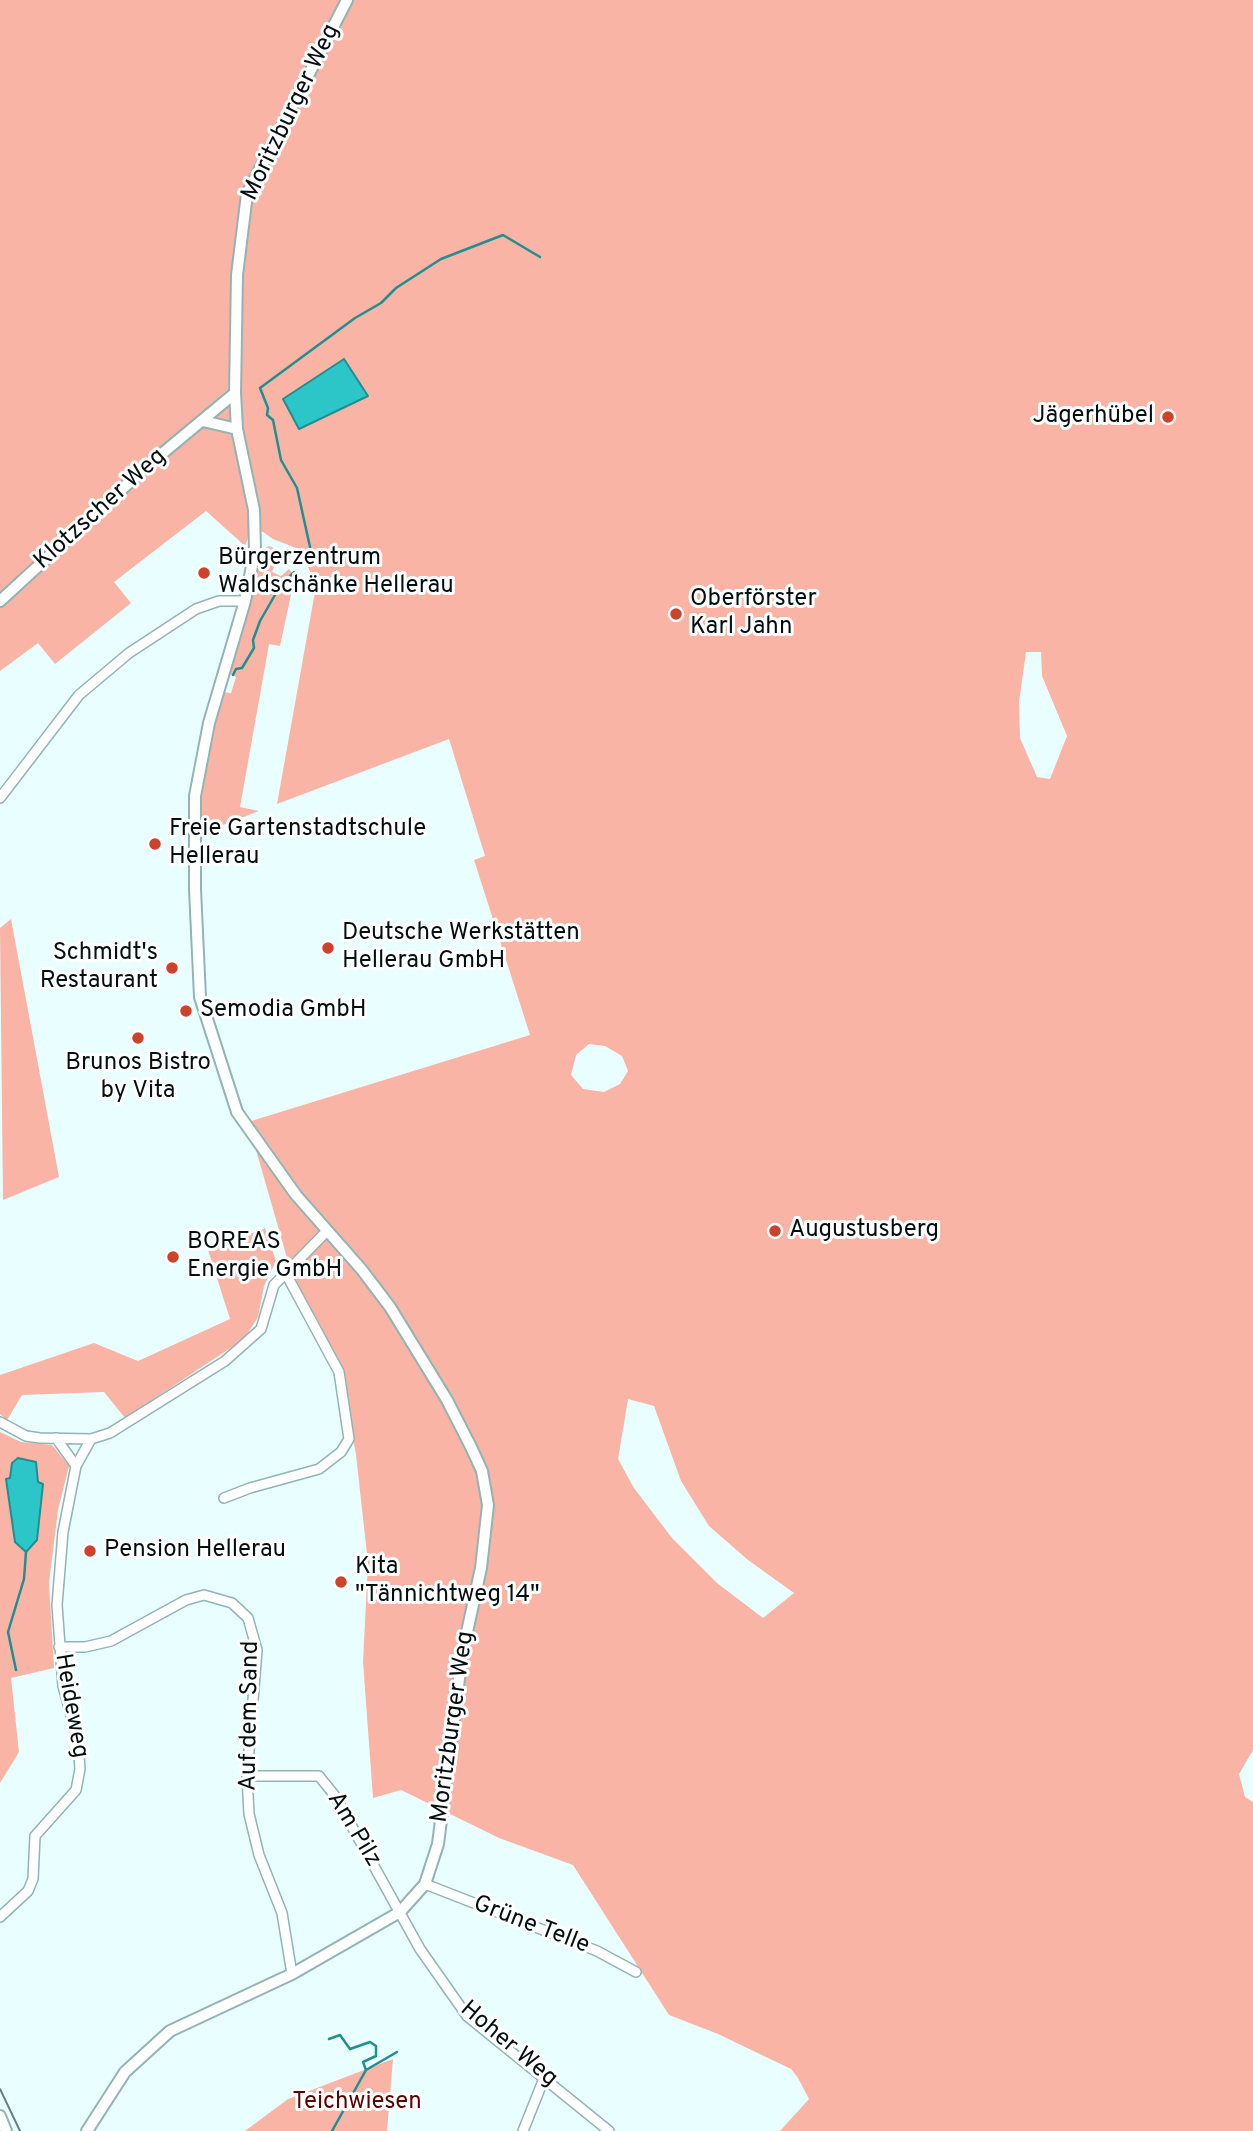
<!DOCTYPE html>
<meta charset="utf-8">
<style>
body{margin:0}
canvas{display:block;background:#e9ffff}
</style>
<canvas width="1253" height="2131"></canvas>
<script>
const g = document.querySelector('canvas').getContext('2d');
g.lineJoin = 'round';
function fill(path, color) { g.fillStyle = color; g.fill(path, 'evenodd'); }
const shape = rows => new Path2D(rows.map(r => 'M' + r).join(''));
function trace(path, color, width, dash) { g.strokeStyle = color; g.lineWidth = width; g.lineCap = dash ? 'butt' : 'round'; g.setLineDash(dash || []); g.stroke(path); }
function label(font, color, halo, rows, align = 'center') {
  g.font = font + ' Overpass,sans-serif'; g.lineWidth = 6; g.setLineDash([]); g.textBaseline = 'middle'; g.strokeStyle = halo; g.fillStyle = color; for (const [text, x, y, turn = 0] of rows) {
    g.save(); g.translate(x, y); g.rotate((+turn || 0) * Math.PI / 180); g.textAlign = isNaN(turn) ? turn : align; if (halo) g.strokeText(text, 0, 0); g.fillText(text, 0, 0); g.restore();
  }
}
fill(shape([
 [0,0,1253,0,1253,1750,1239,1774,1245,1797,1253,1802,1253,2131,780,2131,809,2099,798,2078,791,2069,718,2034,669,2015,573,1865,499,1838,401,1790,373,1798,363,1662,368,1563,356,1455,341,1372,291,1272,248,1122,530,1035,474,860,485,856,449,739,277,804,316,586,301,550,273,539,260,530,251,530,245,546,206,511,114,582,131,603,55,664,38,643,0,671],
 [1026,652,1041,652,1042,676,1067,736,1050,779,1037,777,1020,738,1019,702],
 [589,1044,605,1046,622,1056,628,1071,620,1084,604,1092,583,1089,571,1075,576,1055],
 [628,1399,654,1406,681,1481,709,1526,748,1560,794,1593,763,1618,717,1583,672,1538,634,1488,618,1459],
 [269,546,276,549,279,556,272,572,281,576,289,569,295,576,280,646,269,644,240,807,259,811,197,835,197,809,213,722,222,692,231,693,236,677,228,673,249,603,260,551],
 [11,919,59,1177,3,1200,0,928],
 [265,1228,276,1261,264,1286,258,1317,244,1339,125,1418,104,1392,22,1395,7,1420,0,1414,0,1375,94,1343,138,1361,230,1319,208,1250],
 [0,1432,21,1442,52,1445,69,1466,58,1510,49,1583,54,1668,11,1678,19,1752,0,1783],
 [10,1479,42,1484,37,1540,15,1542,6,1480],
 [393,2059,387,2131,245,2131,288,2099]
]), '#f9b4a6');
const water = shape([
 [344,359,368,396,299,429,283,399,344,359],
 [18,1458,36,1462,38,1482,43,1484,37,1540,26,1552,15,1542,6,1479,10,1478,12,1463,18,1458]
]);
fill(water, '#2cc6c9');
trace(water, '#208f92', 2);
trace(shape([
 [307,565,312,556,297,488,281,460,273,420,267,415,268,408,260,388,355,318,381,303,396,288,441,259,503,235,540,257],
 [233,675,236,669,242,668,254,648,253,640,260,621,279,588,294,572],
 [16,1670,8,1632,24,1579,26,1552],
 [329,2039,340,2035,350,2049,370,2042,376,2046,376,2056,363,2062,366,2070],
 [332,2131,366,2070,397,2052]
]), '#208f92', 2.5);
const minor = shape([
 [0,798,79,695,129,653,196,609,219,601,245,601],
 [0,1422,26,1436,40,1438,91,1439,110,1433,225,1361,261,1329,274,1285,327,1231],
 [56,1438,76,1466],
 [224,1498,250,1488,319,1469,341,1452,349,1439,339,1372,285,1272],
 [59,1647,85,1647,111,1641,186,1600,204,1595,232,1603,248,1618,257,1650,247,1776,249,1814,259,1855,282,1913,292,1974],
 [247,1776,319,1776,335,1796,420,1949,467,2016,609,2131],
 [425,1884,597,1951,636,1972],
 [0,1917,28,1891,33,1879,35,1836,76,1790,80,1769,78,1741,63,1686,57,1605,63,1532,76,1466,91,1439],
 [523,2131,545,2076]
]);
const tertiary = shape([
 [203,421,237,429],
 [0,601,146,467,235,393],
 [0,2116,6,2131],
 [87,2131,125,2072,170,2031,292,1974,400,1912,425,1884,438,1844,462,1655,481,1568,488,1505,482,1471,471,1447,447,1400,390,1307,362,1270,296,1195,237,1112,200,997,195,889,195,796,209,723,245,601,255,551,254,510,237,429,235,393,237,275,247,194,347,0]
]);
trace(minor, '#92b4b5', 12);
trace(tertiary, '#92b4b5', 14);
trace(minor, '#fff', 9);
trace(tertiary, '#fff', 10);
trace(shape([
 [0,2089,20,2131]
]), '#6b7c7c', 2);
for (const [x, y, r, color] of [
 [1168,417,7,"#cd422b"],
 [204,573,7,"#cd422b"],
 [676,614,7,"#cd422b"],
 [155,844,7,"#cd422b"],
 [328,948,7,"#cd422b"],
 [172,968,7,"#cd422b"],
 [186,1011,7,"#cd422b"],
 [138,1038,7,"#cd422b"],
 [775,1231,7,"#cd422b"],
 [173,1257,7,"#cd422b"],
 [90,1551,7,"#cd422b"],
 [341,1582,7,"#cd422b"]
]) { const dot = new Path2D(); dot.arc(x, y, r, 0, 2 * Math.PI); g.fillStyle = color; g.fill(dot); trace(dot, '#fff', 2.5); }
label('24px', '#041010', '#fff', [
 ["Moritzburger Weg",292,113,-64],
 ["Klotzscher Weg",101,510,-42],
 ["Heideweg",70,1706,80],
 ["Auf dem Sand",251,1716,-89],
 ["Moritzburger Weg",454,1727,-82],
 ["Am Pilz",353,1830,59],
 ["Grüne Telle",531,1926,21],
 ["Hoher Weg",508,2045,40]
]);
label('24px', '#041010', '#fff', [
 ["Jägerhübel",1154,417,"right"],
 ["Bürgerzentrum",218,559],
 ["Waldschänke Hellerau",218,587],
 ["Oberförster",690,600],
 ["Karl Jahn",690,628],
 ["Freie Gartenstadtschule",169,830],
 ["Hellerau",169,858],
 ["Deutsche Werkstätten",342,934],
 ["Hellerau GmbH",342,962],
 ["Schmidt's",158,954,"right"],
 ["Restaurant",158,982,"right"],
 ["Semodia GmbH",200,1011],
 ["Brunos Bistro",138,1064,"center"],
 ["by Vita",138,1092,"center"],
 ["Augustusberg",789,1231],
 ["BOREAS",187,1243],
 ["Energie GmbH",187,1271],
 ["Pension Hellerau",104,1551],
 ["Kita",355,1568],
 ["\"Tännichtweg 14\"",355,1596]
], 'left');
label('24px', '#5c0300', '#fff', [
 ["Teichwiesen",357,2103]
]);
</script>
